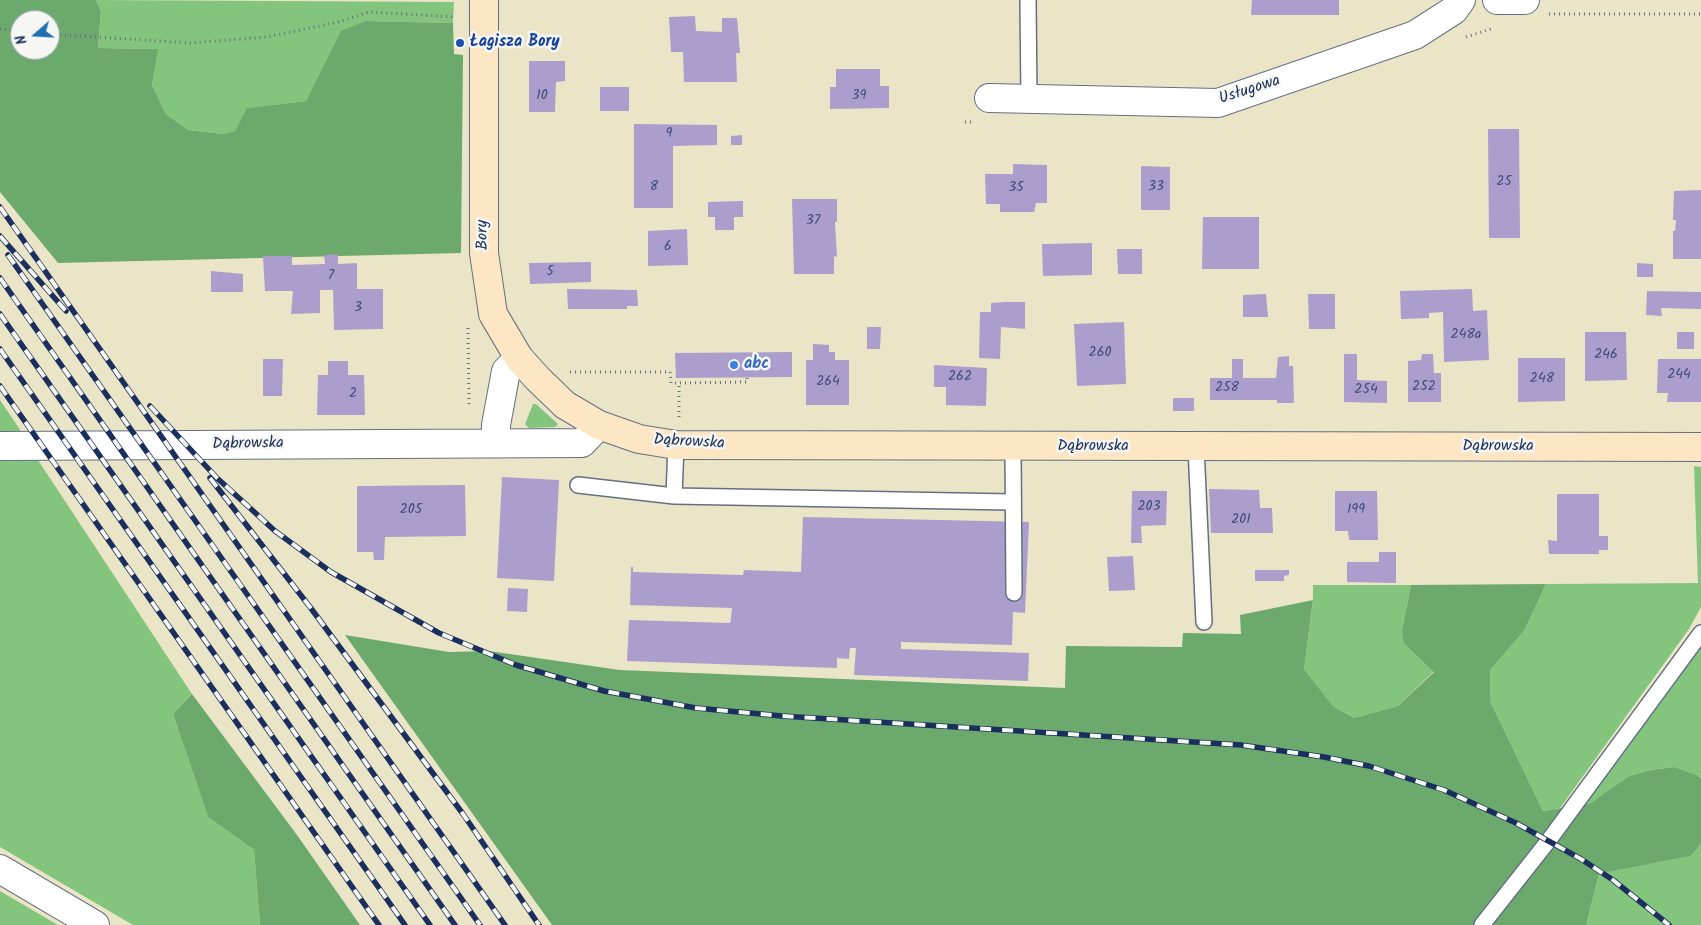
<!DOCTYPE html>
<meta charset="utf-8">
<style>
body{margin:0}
#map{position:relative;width:1701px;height:925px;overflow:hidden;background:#ebe5c7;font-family:Kalam,sans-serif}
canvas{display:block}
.north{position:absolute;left:10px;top:10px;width:50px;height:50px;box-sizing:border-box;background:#f6f6f2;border:1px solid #9ea6b7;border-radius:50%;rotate:251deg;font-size:14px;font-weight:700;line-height:20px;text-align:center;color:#1b2f5e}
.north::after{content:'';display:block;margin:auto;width:18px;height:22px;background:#1f6fb2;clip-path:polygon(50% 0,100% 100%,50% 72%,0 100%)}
</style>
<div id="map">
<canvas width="1701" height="925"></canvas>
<div class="north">N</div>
</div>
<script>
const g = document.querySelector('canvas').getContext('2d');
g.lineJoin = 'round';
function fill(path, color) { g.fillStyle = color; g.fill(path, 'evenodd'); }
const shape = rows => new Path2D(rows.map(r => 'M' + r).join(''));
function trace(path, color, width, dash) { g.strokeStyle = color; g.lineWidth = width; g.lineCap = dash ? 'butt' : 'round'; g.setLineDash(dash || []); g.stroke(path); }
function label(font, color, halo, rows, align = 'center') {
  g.font = font + ' Kalam,sans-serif'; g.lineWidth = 5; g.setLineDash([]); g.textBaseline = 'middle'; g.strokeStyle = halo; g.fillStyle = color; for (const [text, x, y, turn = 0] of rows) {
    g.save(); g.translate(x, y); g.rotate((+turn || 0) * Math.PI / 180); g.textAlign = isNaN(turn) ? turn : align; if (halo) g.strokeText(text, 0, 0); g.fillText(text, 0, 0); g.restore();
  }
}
fill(shape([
 [96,0,454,2,453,23,366,21,315,85,306,101,248,108,235,131,223,134,188,130,166,114,152,85,157,49,98,48,101,12],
 [0,400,23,434,0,434],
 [533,404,536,404,558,424,555,427,529,428,525,424],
 [38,460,192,694,173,714,208,817,254,850,260,925,133,925,0,847,0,461],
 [1694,466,1701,467,1701,607,1689,629,1560,808,1543,811,1490,701,1490,670,1524,631,1546,584,1698,583],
 [1313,585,1411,585,1402,630,1434,671,1398,706,1354,718,1333,706,1304,669,1313,601],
 [1701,645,1701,779,1697,775,1674,767,1651,770,1629,776,1592,803,1584,804],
 [1701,844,1701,925,1586,925,1599,874,1691,856],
 [0,891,58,925,0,925]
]), '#84c57d');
fill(shape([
 [0,0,96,0,101,12,98,48,158,49,152,85,166,114,188,130,223,134,235,131,247,108,306,101,341,31,366,21,453,23,454,54,463,55,461,253,58,263,0,192],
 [20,20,50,20,50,50,20,50],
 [1546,584,1524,631,1490,670,1490,701,1543,811,1591,803,1629,776,1651,770,1674,767,1697,775,1701,779,1701,844,1691,856,1599,874,1586,925,552,925,345,635,449,652,489,651,620,670,1065,688,1066,646,1182,647,1183,633,1241,634,1240,615,1313,600,1304,669,1333,706,1354,718,1398,706,1434,672,1404,643,1402,630,1411,585],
 [192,694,297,835,360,925,260,925,254,850,208,817,173,714]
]), '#6baa6c');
fill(shape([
 [1252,0,1339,0,1339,15,1251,15],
 [695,16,696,31,722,32,722,18,737,18,740,53,736,53,737,82,684,82,683,52,671,52,669,17],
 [529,61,565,61,565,81,556,82,555,112,529,112],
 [836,69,880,69,880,86,889,86,889,108,830,109,830,87,836,87],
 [600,87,629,87,629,111,600,111],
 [634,124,717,125,717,145,673,146,673,208,634,208],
 [1488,129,1519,129,1520,238,1489,238],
 [742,135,742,145,731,145,731,136],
 [1013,164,1047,165,1047,203,1036,203,1034,212,1000,212,1000,204,986,204,985,174,1013,174],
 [1141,166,1170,167,1170,210,1141,210],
 [1701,190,1701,259,1673,259,1673,231,1675,231,1676,220,1673,220,1674,191],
 [792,199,837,199,837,222,835,222,837,257,834,256,834,274,794,274],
 [743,201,743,217,734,217,734,230,715,230,715,217,708,217,708,202],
 [1203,217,1259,217,1259,269,1202,269],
 [687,229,688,265,648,266,648,231],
 [1092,243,1092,275,1043,276,1042,244],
 [1117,249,1142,249,1142,274,1118,274],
 [338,254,338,264,357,263,357,289,383,289,383,329,334,330,333,290,320,290,320,313,291,314,293,291,265,291,263,256,292,256,292,265,325,264,324,255],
 [591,262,591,282,530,284,529,263],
 [1637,263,1653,264,1653,277,1637,277],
 [211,271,243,274,243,292,211,292],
 [567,289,637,290,638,306,627,306,627,309,568,309],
 [1472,289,1473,311,1487,310,1489,360,1444,362,1443,312,1429,313,1429,318,1401,319,1400,291],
 [1647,291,1701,292,1701,309,1661,308,1662,316,1646,315],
 [1266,294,1268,317,1243,317,1243,295],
 [1308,294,1335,294,1335,329,1309,329],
 [1005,302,1025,302,1025,329,1001,327,1000,359,979,358,980,312,991,312,991,303],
 [1124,322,1126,384,1077,386,1074,324],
 [867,327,881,327,880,349,867,349],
 [1585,332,1626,332,1627,380,1585,381],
 [1677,332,1694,332,1694,349,1677,349],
 [813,344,829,345,829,352,835,352,835,360,849,360,849,405,806,405,806,360,813,360],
 [792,352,792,377,676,378,675,353],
 [1344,354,1357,354,1357,380,1387,381,1387,403,1344,402],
 [1422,354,1433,354,1434,373,1441,373,1441,402,1408,402,1408,361,1421,360],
 [1289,356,1289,366,1293,366,1294,403,1277,403,1277,400,1210,400,1210,378,1232,378,1232,359,1243,359,1243,378,1276,378,1278,357],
 [1518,358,1565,358,1565,401,1518,402],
 [263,359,283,359,282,396,263,396],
 [1658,359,1701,359,1701,402,1667,402,1668,393,1657,393],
 [328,361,348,361,348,375,364,375,365,415,317,415,318,375,328,375],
 [934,365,987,368,986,406,946,405,946,387,934,387],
 [1173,398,1194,398,1194,411,1173,411],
 [502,477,559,480,554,581,497,578],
 [465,485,466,536,385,537,384,560,374,560,373,552,357,552,357,486],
 [1209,489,1259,490,1260,508,1272,508,1273,533,1211,533],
 [1132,491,1167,491,1166,525,1141,526,1142,543,1131,543],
 [1335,491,1377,491,1378,540,1349,540,1348,531,1335,531],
 [1557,494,1599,494,1599,536,1608,536,1608,550,1599,550,1599,554,1549,554,1548,540,1557,541],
 [803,517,1029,522,1025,613,1013,612,1012,645,901,642,901,649,1029,653,1028,681,854,675,856,648,850,648,849,659,837,658,837,668,627,661,629,620,730,623,731,618,732,608,630,605,631,567,633,567,633,572,743,575,744,570,801,572],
 [1379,552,1396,552,1396,583,1347,582,1347,562,1379,562],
 [1133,556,1135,590,1109,591,1107,557],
 [1255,570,1289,570,1289,575,1284,576,1284,581,1255,581],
 [508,588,528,589,527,612,507,611]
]), '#ab9ecc');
const lane = shape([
 [1028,0,1029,99],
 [676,445,674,496,1012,502],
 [1013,447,1014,593],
 [1196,447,1204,622],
 [578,485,674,496],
 [1482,925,1549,840,1701,633]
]);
const street = shape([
 [1497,0,1525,0],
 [989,98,1218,103,1415,35,1454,10,1461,0],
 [496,442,496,425,506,371,519,358],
 [0,446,582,443,599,425],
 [0,869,95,925]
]);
const secondary = shape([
 [484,0,484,253,493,314,519,358,538,379,565,405,599,425,639,439,676,445,1701,447]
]);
trace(lane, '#646f83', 18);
trace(street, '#646f83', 30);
trace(secondary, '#646f83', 30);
trace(shape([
 [1549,14,1701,14],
 [0,29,20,31],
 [50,34,190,43,267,37,338,22,369,12,456,17],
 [1466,37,1494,28],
 [965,122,975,122],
 [468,328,469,407],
 [570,372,670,372,671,383,679,383],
 [679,417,679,383,747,382,747,378]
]), '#646f83', 3, [1, 4]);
trace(lane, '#fff', 15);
trace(street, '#fff', 28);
trace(secondary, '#fce6c4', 28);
const rail = shape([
 [0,207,505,925],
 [0,236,66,311],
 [8,255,480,925],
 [0,278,455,925],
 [0,314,430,925],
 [0,349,405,925],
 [0,386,379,925],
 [150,406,217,478,251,509,275,531,331,572,439,633,516,665,604,691,696,708,782,716,1241,745,1324,757,1369,766,1444,790,1516,823,1581,859,1613,880,1669,925],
 [210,478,310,607,463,814,539,925]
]);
trace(rail, '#1b2f5e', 5.5);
trace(rail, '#f6f6f2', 4, [11]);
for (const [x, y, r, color] of [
 [460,43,5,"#1a4fb4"],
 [734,365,5,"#3f7fe0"]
]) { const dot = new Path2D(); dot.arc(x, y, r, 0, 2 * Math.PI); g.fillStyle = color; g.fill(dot); trace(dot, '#f6f6f2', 2); }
label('14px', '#3f4b7a', null, [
 ["10",542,97],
 ["39",859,97],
 ["9",669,135],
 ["25",1504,183],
 ["8",654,188],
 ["33",1156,188],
 ["35",1016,189],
 ["37",813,222],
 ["6",668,248],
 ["5",550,273],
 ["7",331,277],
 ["3",358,309],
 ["248a",1466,336],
 ["260",1100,354],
 ["246",1606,356],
 ["244",1679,376],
 ["262",960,378],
 ["248",1542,380],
 ["264",828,383],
 ["252",1424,388],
 ["258",1227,389],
 ["254",1366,391],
 ["2",353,395],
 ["203",1149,508],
 ["205",411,511],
 ["199",1356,511],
 ["201",1241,521]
]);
label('bold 16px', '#164399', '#f6f6f2', [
 ["Łagisza Bory",470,43]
], 'left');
label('16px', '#1b2f5e', '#f6f6f2', [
 ["Usługowa",1250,91,-18],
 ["Bory",484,235,-91],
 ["Dąbrowska",689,443,3],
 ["Dąbrowska",248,445,-1],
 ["Dąbrowska",1093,447],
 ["Dąbrowska",1498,447]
]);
label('bold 16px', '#366cbe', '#f6f6f2', [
 ["abc",744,365]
], 'left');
</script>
